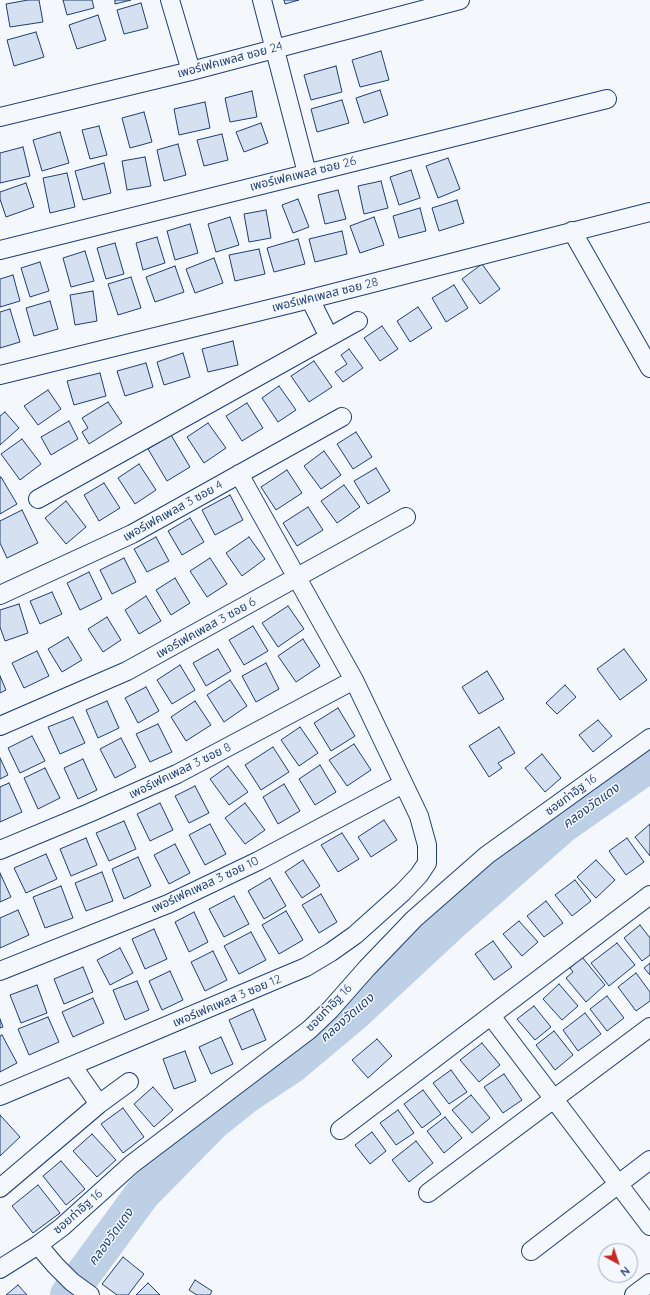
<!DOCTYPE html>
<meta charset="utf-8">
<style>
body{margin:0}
#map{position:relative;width:650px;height:1295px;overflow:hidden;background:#f4f7fb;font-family:Quicksand,sans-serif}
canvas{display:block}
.north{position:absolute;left:598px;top:1243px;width:40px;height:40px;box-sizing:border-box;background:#f4f7fb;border:1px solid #9eadc5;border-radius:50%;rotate:140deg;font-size:11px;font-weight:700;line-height:16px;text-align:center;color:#1d3f73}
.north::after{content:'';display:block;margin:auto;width:14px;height:18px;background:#c62828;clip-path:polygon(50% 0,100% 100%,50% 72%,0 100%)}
</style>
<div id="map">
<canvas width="650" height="1295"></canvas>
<div class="north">N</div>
</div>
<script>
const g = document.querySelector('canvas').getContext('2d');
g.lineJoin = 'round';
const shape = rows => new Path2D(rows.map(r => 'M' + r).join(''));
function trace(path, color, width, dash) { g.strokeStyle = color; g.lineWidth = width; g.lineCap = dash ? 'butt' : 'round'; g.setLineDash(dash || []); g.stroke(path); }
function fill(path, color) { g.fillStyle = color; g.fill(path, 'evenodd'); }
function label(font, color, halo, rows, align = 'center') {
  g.font = font + ' Quicksand,"Noto Sans Thai",sans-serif'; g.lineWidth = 3; g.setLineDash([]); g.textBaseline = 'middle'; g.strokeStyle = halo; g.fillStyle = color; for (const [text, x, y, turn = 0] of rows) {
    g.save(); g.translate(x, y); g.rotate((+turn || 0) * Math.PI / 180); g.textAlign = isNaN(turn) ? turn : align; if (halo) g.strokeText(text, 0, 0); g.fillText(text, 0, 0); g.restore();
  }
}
trace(shape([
 [68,1295,143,1193,213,1122,247,1095,291,1066,353,1014,451,923,563,825,650,764]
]), '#bed0e5', 36);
const building = shape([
 [28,0,39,0,43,22,10,27,6,4,28,0],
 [63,0,92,0,94,8,67,15,63,0],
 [115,0,131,0,115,4,115,0],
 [284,0,299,0,285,4,284,0],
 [141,3,148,28,124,34,117,10,141,3],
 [98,15,106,40,77,49,69,25,98,15],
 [36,32,44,57,14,66,7,40,36,32],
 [381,51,389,80,360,87,352,60,381,51],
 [336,66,342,92,311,100,304,75,336,66],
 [380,90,388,115,364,123,356,98,380,90],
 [252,91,257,117,230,122,225,98,252,91],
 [342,100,349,123,317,132,311,109,342,100],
 [205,102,210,128,179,135,174,109,205,102],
 [144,112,152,142,130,148,122,118,144,112],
 [261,123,268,143,244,152,236,132,261,123],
 [99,126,107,155,90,159,82,130,99,126],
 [60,132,69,163,42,171,33,140,60,132],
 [222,134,228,160,204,166,197,140,222,134],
 [178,144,186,175,164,181,157,150,178,144],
 [23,147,30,176,0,183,0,153,23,147],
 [145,157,151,186,127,190,122,161,145,157],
 [448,158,460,189,438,198,426,166,448,158],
 [104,163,111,193,83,200,75,171,104,163],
 [411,170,420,198,399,205,390,177,411,170],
 [67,173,75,207,50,213,43,178,67,173],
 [381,181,388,208,364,214,358,186,381,181],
 [26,183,34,207,6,217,0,199,0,192,26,183],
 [338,190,346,219,325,224,318,195,338,190],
 [298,199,309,227,293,233,282,205,298,199],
 [457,200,464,223,439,231,432,208,457,200],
 [420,208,426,231,399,238,393,216,420,208],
 [266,210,271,238,249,242,244,214,266,210],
 [230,217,239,245,216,252,208,224,230,217],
 [374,217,384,245,360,253,350,226,374,217],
 [190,224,198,253,175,260,167,231,190,224],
 [342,231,347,254,315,262,309,239,342,231],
 [157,237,165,263,143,270,136,243,157,237],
 [298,239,305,264,274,272,267,248,298,239],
 [115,243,124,274,106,279,97,248,115,243],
 [259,249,265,274,235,281,229,255,259,249],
 [85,251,94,281,71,287,63,258,85,251],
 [214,258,223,283,195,293,186,269,214,258],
 [40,262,49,291,30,297,21,268,40,262],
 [482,264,500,289,480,304,462,279,482,264],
 [175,266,184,292,155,302,146,277,175,266],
 [13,275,20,301,0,307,0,279,13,275],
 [131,277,141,308,118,315,108,284,131,277],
 [454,285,468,308,446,322,432,298,454,285],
 [93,291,97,321,75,325,70,295,93,291],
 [50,301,58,329,34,336,26,308,50,301],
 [418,307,432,328,410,342,397,321,418,307],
 [10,309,20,342,0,348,0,312,10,309],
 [382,326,398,349,380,361,364,338,382,326],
 [233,341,238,365,208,372,202,349,233,341],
 [349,349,363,368,343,382,335,372,347,364,341,355,349,349],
 [183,353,190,377,164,385,157,362,183,353],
 [314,361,332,387,309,402,291,376,314,361],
 [146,363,153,387,125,396,117,371,146,363],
 [100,373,106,396,74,405,67,381,100,373],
 [279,386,296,410,278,422,262,398,279,386],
 [48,390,61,409,38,425,24,406,48,390],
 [108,402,122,423,89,444,82,432,88,428,82,418,108,402],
 [247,403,263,428,242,441,226,416,247,403],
 [5,412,19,428,0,445,0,416,5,412],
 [69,421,78,439,51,455,41,437,69,421],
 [208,423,226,448,204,463,187,437,208,423],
 [356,432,372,457,353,469,337,444,356,432],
 [171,435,190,467,167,481,148,449,171,435],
 [22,439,41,464,20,480,1,454,22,439],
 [324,451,341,475,321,489,304,466,324,451],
 [139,464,156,490,135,504,118,478,139,464],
 [376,468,390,491,368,504,354,481,376,468],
 [287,470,302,493,276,510,261,487,287,470],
 [0,477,1,477,17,504,0,514,0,477],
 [104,483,120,508,99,521,84,495,104,483],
 [344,485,360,507,337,523,321,501,344,485],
 [230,495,243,520,215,535,202,510,230,495],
 [66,501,86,527,66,544,45,518,66,501],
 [308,507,323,530,297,546,283,523,308,507],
 [22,510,38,543,7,558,0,543,0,521,22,510],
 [190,518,204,542,182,555,168,531,190,518],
 [156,537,169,561,147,572,134,549,156,537],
 [249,537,265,559,242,576,226,553,249,537],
 [124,558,136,582,112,594,100,570,124,558],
 [210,558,227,584,207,597,190,571,210,558],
 [89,572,102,599,80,610,67,583,89,572],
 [175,578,190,603,171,615,156,590,175,578],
 [52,592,62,614,40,624,30,601,52,592],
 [146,596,161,621,139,634,125,610,146,596],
 [19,604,28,633,5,641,0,627,0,610,19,604],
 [288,606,304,629,278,647,262,623,288,606],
 [107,617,121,640,103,652,88,629,107,617],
 [253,626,268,651,244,665,229,640,253,626],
 [68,637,82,660,62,672,48,649,68,637],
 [303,639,320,666,296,682,278,656,303,639],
 [218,649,231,671,206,686,193,663,218,649],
 [624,649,647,680,620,700,597,669,624,649],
 [37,651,49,676,24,688,12,663,37,651],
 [266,663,279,689,256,702,242,676,266,663],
 [180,665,195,690,172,704,157,680,180,665],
 [487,671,504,699,479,714,462,687,487,671],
 [0,676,6,690,0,693,0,676],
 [230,680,247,706,224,722,207,695,230,680],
 [565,685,576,697,557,714,546,703,565,685],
 [146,687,159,711,138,723,125,698,146,687],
 [107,701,119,728,98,738,86,710,107,701],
 [195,701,211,725,186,741,171,717,195,701],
 [338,708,355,736,331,751,314,723,338,708],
 [73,717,85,743,60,754,48,727,73,717],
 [598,720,612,736,593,752,579,735,598,720],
 [158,724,172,752,150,762,136,734,158,724],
 [300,727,318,753,299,766,281,740,300,727],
 [499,727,515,753,498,763,502,768,489,777,469,746,499,727],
 [32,736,45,761,20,773,8,748,32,736],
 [121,738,136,767,115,778,100,749,121,738],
 [354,744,371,770,347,786,329,760,354,744],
 [273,747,289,772,261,790,245,765,273,747],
 [542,754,561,778,545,792,525,768,542,754],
 [0,758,8,775,0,779,0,758],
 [83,759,97,790,78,799,64,768,83,759],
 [320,765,336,792,315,805,299,779,320,765],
 [228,766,248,792,229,805,210,779,228,766],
 [45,768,60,798,38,809,24,778,45,768],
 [9,783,22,812,0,822,0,787,9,783],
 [284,784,300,811,278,824,263,797,284,784],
 [195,786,209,813,189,823,175,796,195,786],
 [160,803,173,830,150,841,137,814,160,803],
 [245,803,265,830,245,844,225,818,245,803],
 [384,820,397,840,371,857,358,837,384,820],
 [124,821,136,849,109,861,96,833,124,821],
 [210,824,226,854,205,865,189,835,210,824],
 [650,824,650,856,635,837,650,824],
 [342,833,359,859,338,872,321,845,342,833],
 [86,838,97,865,71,876,60,849,86,838],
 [627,838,644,862,626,875,609,851,627,838],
 [175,844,190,873,169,884,154,855,175,844],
 [46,854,57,879,26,893,14,868,46,854],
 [138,857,151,886,124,899,112,869,138,857],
 [303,860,320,886,302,898,285,872,303,860],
 [596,860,615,880,596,898,577,877,596,860],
 [102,872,113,901,86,911,75,883,102,872],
 [0,873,11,897,0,902,0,873],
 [270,878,286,906,264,919,248,891,270,878],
 [575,880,591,901,572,916,555,895,575,880],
 [61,886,73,918,45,928,33,897,61,886],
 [321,894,337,922,319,933,302,905,321,894],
 [234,896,249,924,224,937,209,909,234,896],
 [546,901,563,923,544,937,527,916,546,901],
 [18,910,29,935,0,948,0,918,18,910],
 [286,911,303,940,279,954,262,925,286,911],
 [194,912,208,942,189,952,175,922,194,912],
 [519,921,538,942,522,956,503,934,519,921],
 [640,925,650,938,650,955,642,961,624,938,640,925],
 [154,929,167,959,145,969,132,939,154,929],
 [251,932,266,960,239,974,224,946,251,932],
 [493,941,512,967,494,980,475,954,493,941],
 [617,943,635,965,609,986,591,963,617,943],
 [120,948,133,973,110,985,97,960,120,948],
 [213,951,227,980,205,991,191,962,213,951],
 [582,957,605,985,586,1002,566,978,573,972,570,968,582,957],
 [650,963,650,975,644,968,650,963],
 [83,967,93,992,64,1004,54,979,83,967],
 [170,971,183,1000,162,1010,149,981,170,971],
 [636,973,650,992,650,1001,636,1011,618,987,636,973],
 [137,981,149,1010,125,1020,113,990,137,981],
 [559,984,578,1006,562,1020,543,999,559,984],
 [37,985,47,1013,21,1023,10,995,37,985],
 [607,996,624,1018,607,1031,590,1009,607,996],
 [93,998,104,1023,73,1037,62,1012,93,998],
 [534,1006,551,1027,535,1040,517,1019,534,1006],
 [253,1009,266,1040,242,1050,229,1020,253,1009],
 [585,1013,601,1034,578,1051,563,1030,585,1013],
 [48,1017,59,1042,29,1055,18,1029,48,1017],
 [0,1019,3,1027,0,1028,0,1019],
 [554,1031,573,1055,555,1070,536,1045,554,1031],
 [2,1035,17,1063,0,1072,0,1036,2,1035],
 [221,1037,233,1064,211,1074,199,1047,221,1037],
 [377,1039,392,1056,368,1078,352,1060,377,1039],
 [482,1043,500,1065,479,1082,460,1060,482,1043],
 [185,1051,196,1081,174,1089,163,1059,185,1051],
 [451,1070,467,1092,449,1104,433,1083,451,1070],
 [504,1074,522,1100,503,1113,484,1087,504,1074],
 [153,1087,173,1110,154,1127,134,1104,153,1087],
 [423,1090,441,1114,422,1128,404,1104,423,1090],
 [471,1095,490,1118,472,1133,452,1110,471,1095],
 [123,1108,144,1137,123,1153,101,1124,123,1108],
 [398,1110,414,1133,396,1145,380,1123,398,1110],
 [0,1115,20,1137,0,1156,0,1115],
 [445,1117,462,1138,444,1153,427,1131,445,1117],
 [372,1132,386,1151,370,1164,355,1145,372,1132],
 [92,1134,116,1160,97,1177,73,1151,92,1134],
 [416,1141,433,1163,409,1182,392,1160,416,1141],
 [61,1161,85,1189,66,1205,43,1176,61,1161],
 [38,1185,60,1213,33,1233,12,1206,38,1185],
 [123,1257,144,1274,128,1295,117,1295,102,1284,123,1257],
 [195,1280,212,1291,210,1295,197,1295,189,1290,195,1280],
 [148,1283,160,1295,136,1295,148,1283],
 [18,1285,27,1295,6,1295,18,1285]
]);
fill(building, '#d5e0f0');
trace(building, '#1d3f73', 1);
const minor = shape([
 [170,0,191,71],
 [262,0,307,173],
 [0,117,191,71,460,0],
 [572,231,650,368],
 [0,250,607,99],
 [310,299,329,337],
 [0,375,310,299,650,212],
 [38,499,358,321],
 [0,595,132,534,342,417],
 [0,726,127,671,406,517],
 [0,850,89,813,177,774,354,680],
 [0,971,168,904,258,861,403,784],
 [491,1016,650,1226],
 [73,1067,99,1104],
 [0,1096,306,967,331,952,355,935,403,892,419,875,427,863,427,845,419,816,354,680,239,474],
 [340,1130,650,895],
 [0,1188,99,1104,129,1082],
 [428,1193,650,1027],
 [38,1245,55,1265,72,1282,90,1295],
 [531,1251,650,1160],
 [0,1269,38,1245,62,1227,132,1164,309,1030,330,1010,367,968,414,919,487,855,650,738],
 [634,1295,650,1283]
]);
trace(minor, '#1d3f73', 20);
trace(minor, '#f4f7fb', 18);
label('12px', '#1d3f73', '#f4f7fb', [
 ["เพอร์เฟคเพลส ซอย 24",230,60,-15],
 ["เพอร์เฟคเพลส ซอย 26",303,174,-14],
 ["เพอร์เฟคเพลส ซอย 28",325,295,-14],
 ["เพอร์เฟคเพลส 3 ซอย 4",173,511,-29],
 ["เพอร์เฟคเพลส 3 ซอย 6",206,628,-29],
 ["เพอร์เฟคเพลส 3 ซอย 8",180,771,-26],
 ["ซอยท่าอิฐ 16",571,795,-36],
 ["เพอร์เฟคเพลส 3 ซอย 10",205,885,-25],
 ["เพอร์เฟคเพลส 3 ซอย 12",227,1001,-23],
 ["ซอยท่าอิฐ 16",329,1008,-46],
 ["ซอยท่าอิฐ 16",78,1212,-41]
]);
label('italic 13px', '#1d3f73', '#f4f7fb', [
 ["คลองวัดแดง",591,806,-36],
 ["คลองวัดแดง",347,1018,-41],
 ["คลองวัดแดง",111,1237,-54]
]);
</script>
